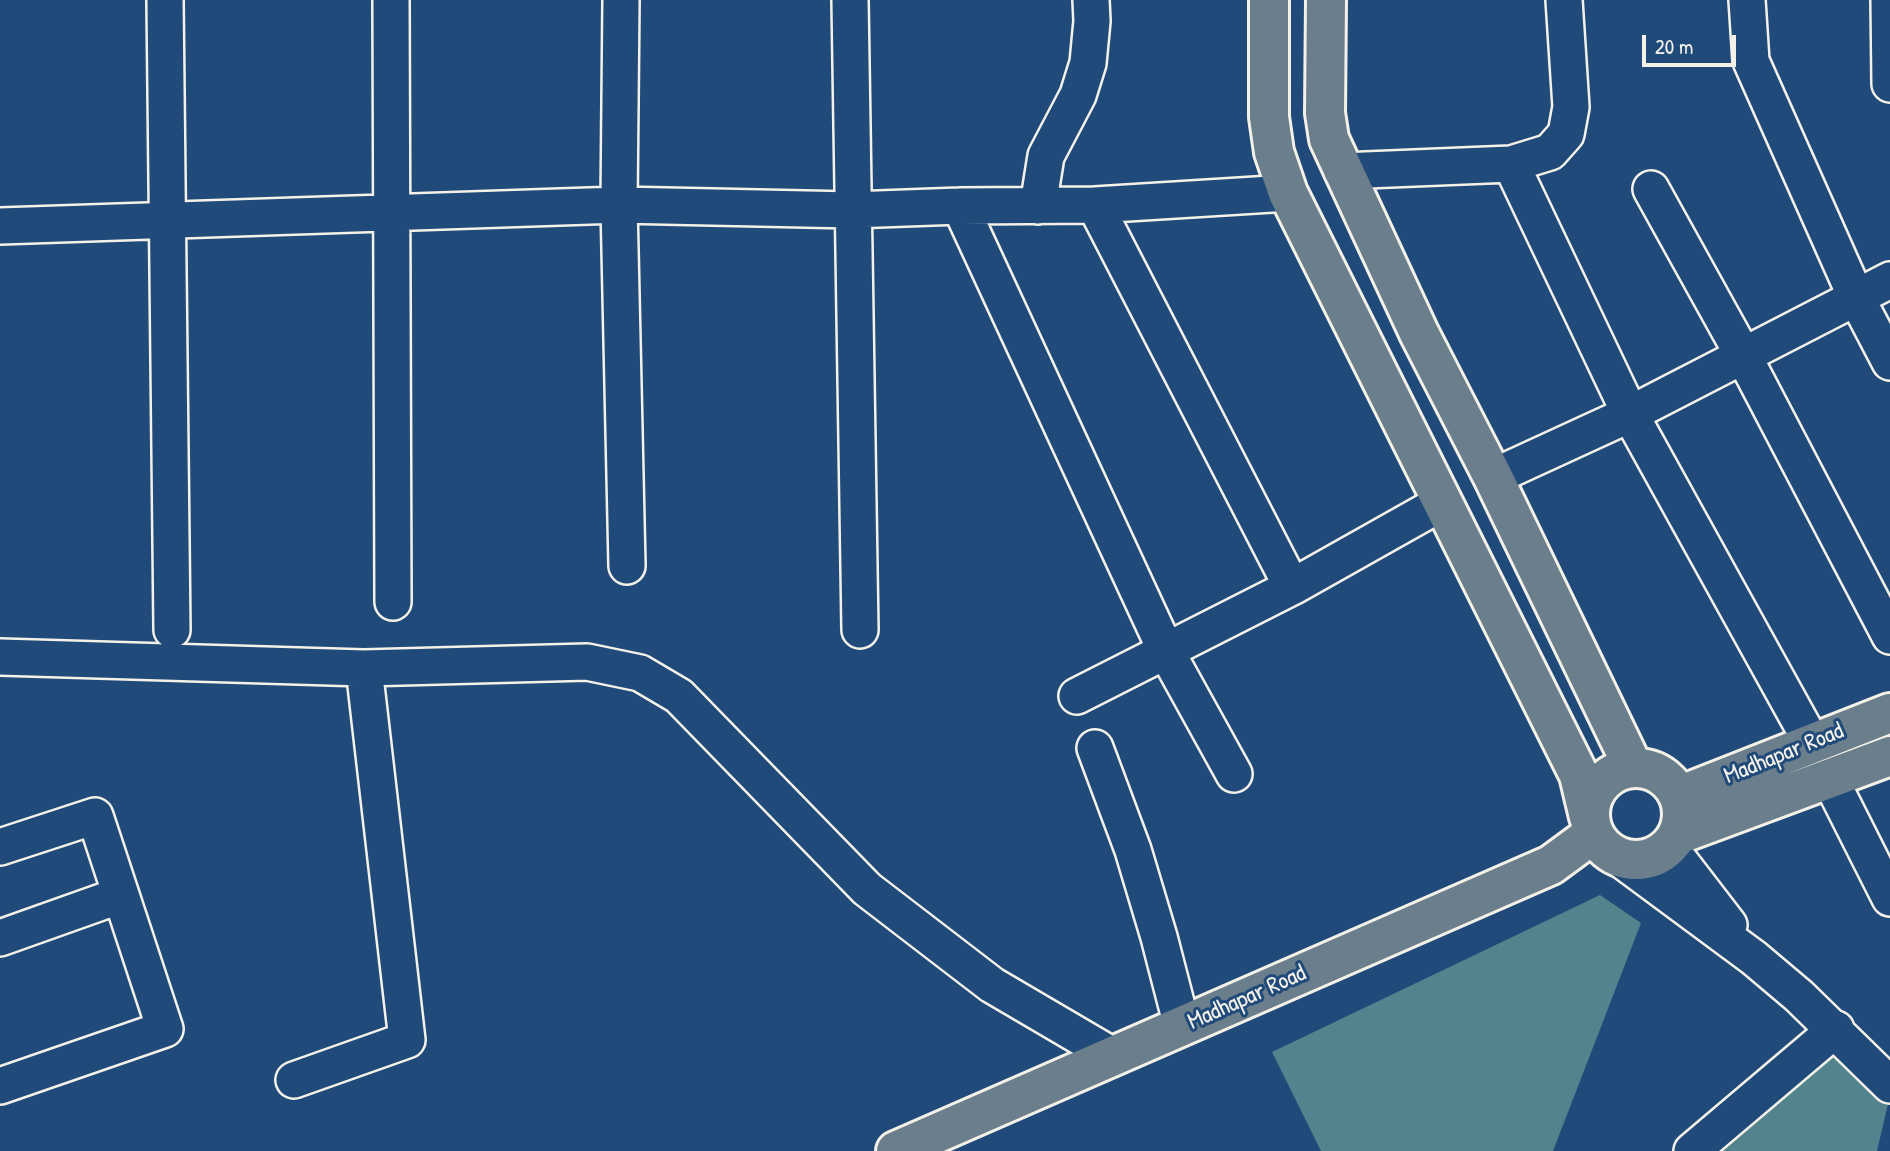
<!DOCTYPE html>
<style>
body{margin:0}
#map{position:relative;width:1890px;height:1151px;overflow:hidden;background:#1f4a7a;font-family:"Patrick Hand",sans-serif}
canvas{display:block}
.scale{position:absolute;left:1642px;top:35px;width:94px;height:32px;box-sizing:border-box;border:4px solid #f4f1e8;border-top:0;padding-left:9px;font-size:21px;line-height:24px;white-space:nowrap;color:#f4f1e8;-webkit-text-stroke:5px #1f4a7a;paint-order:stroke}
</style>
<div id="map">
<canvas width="1890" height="1151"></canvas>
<div class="scale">20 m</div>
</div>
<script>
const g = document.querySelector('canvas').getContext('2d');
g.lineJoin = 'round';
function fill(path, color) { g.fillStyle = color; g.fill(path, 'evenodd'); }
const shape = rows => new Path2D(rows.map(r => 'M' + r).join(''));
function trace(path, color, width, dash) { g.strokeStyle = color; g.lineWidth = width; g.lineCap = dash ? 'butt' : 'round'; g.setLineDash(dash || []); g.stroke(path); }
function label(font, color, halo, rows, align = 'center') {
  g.font = font + ' "Patrick Hand",sans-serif'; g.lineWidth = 6; g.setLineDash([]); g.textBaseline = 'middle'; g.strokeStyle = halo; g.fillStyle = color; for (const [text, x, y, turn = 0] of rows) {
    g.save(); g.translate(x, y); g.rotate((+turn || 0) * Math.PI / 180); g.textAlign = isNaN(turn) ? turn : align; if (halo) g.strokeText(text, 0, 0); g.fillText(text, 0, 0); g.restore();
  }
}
fill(shape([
 [1600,895,1641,923,1553,1151,1321,1151,1272,1052],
 [1823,1041,1888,1104,1877,1151,1692,1151]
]), '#53838d');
const minor = shape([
 [165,0,172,630],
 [391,0,393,602],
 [621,0,619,205,627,566],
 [850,0,860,630],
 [1747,0,1751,61,1856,297,1890,362],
 [1889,0,1890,84],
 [1511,164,1630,414,1812,743],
 [1342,171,1511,164,1550,152,1566,134,1571,107,1564,0],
 [1651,189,1743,355,1890,636],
 [1095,205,1292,587],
 [960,206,1166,651,1234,774],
 [1038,206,1046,156,1078,95,1088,63,1092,21,1091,0],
 [0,226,619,205,852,210,960,206,1095,205,1288,193],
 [1493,477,1630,414,1890,280],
 [0,657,364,668,587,662,640,673,679,696,867,889,992,985,1113,1056],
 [1077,696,1292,587,1443,502],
 [1095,748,1133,850,1159,937,1182,1026],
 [1830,779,1890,898],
 [0,847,95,816,165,1029,0,1086],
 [1669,847,1729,925],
 [1619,858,1754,958,1799,996,1890,1085],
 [0,938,121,895],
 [294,1080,407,1040,364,668],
 [1692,1151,1836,1029]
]);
const major = shape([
 [1269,0,1269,117,1274,152,1288,193,1579,775,1589,817],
 [1326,0,1325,113,1329,139,1419,333,1493,477,1633,767],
 '1590 814a46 46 0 1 1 92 0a46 46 0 1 1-92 0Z',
 [1679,796,1890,713],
 [1680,834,1890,756],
 [896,1151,1551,865,1593,834]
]);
trace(minor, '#f4f1e8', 40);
trace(major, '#f4f1e8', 44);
trace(minor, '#1f4a7a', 35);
trace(major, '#6b7e8b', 38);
label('24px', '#f4f1e8', '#1f4a7a', [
 ["Madhapar Road",1784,754,-22],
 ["Madhapar Road",1247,998,-24]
]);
</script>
